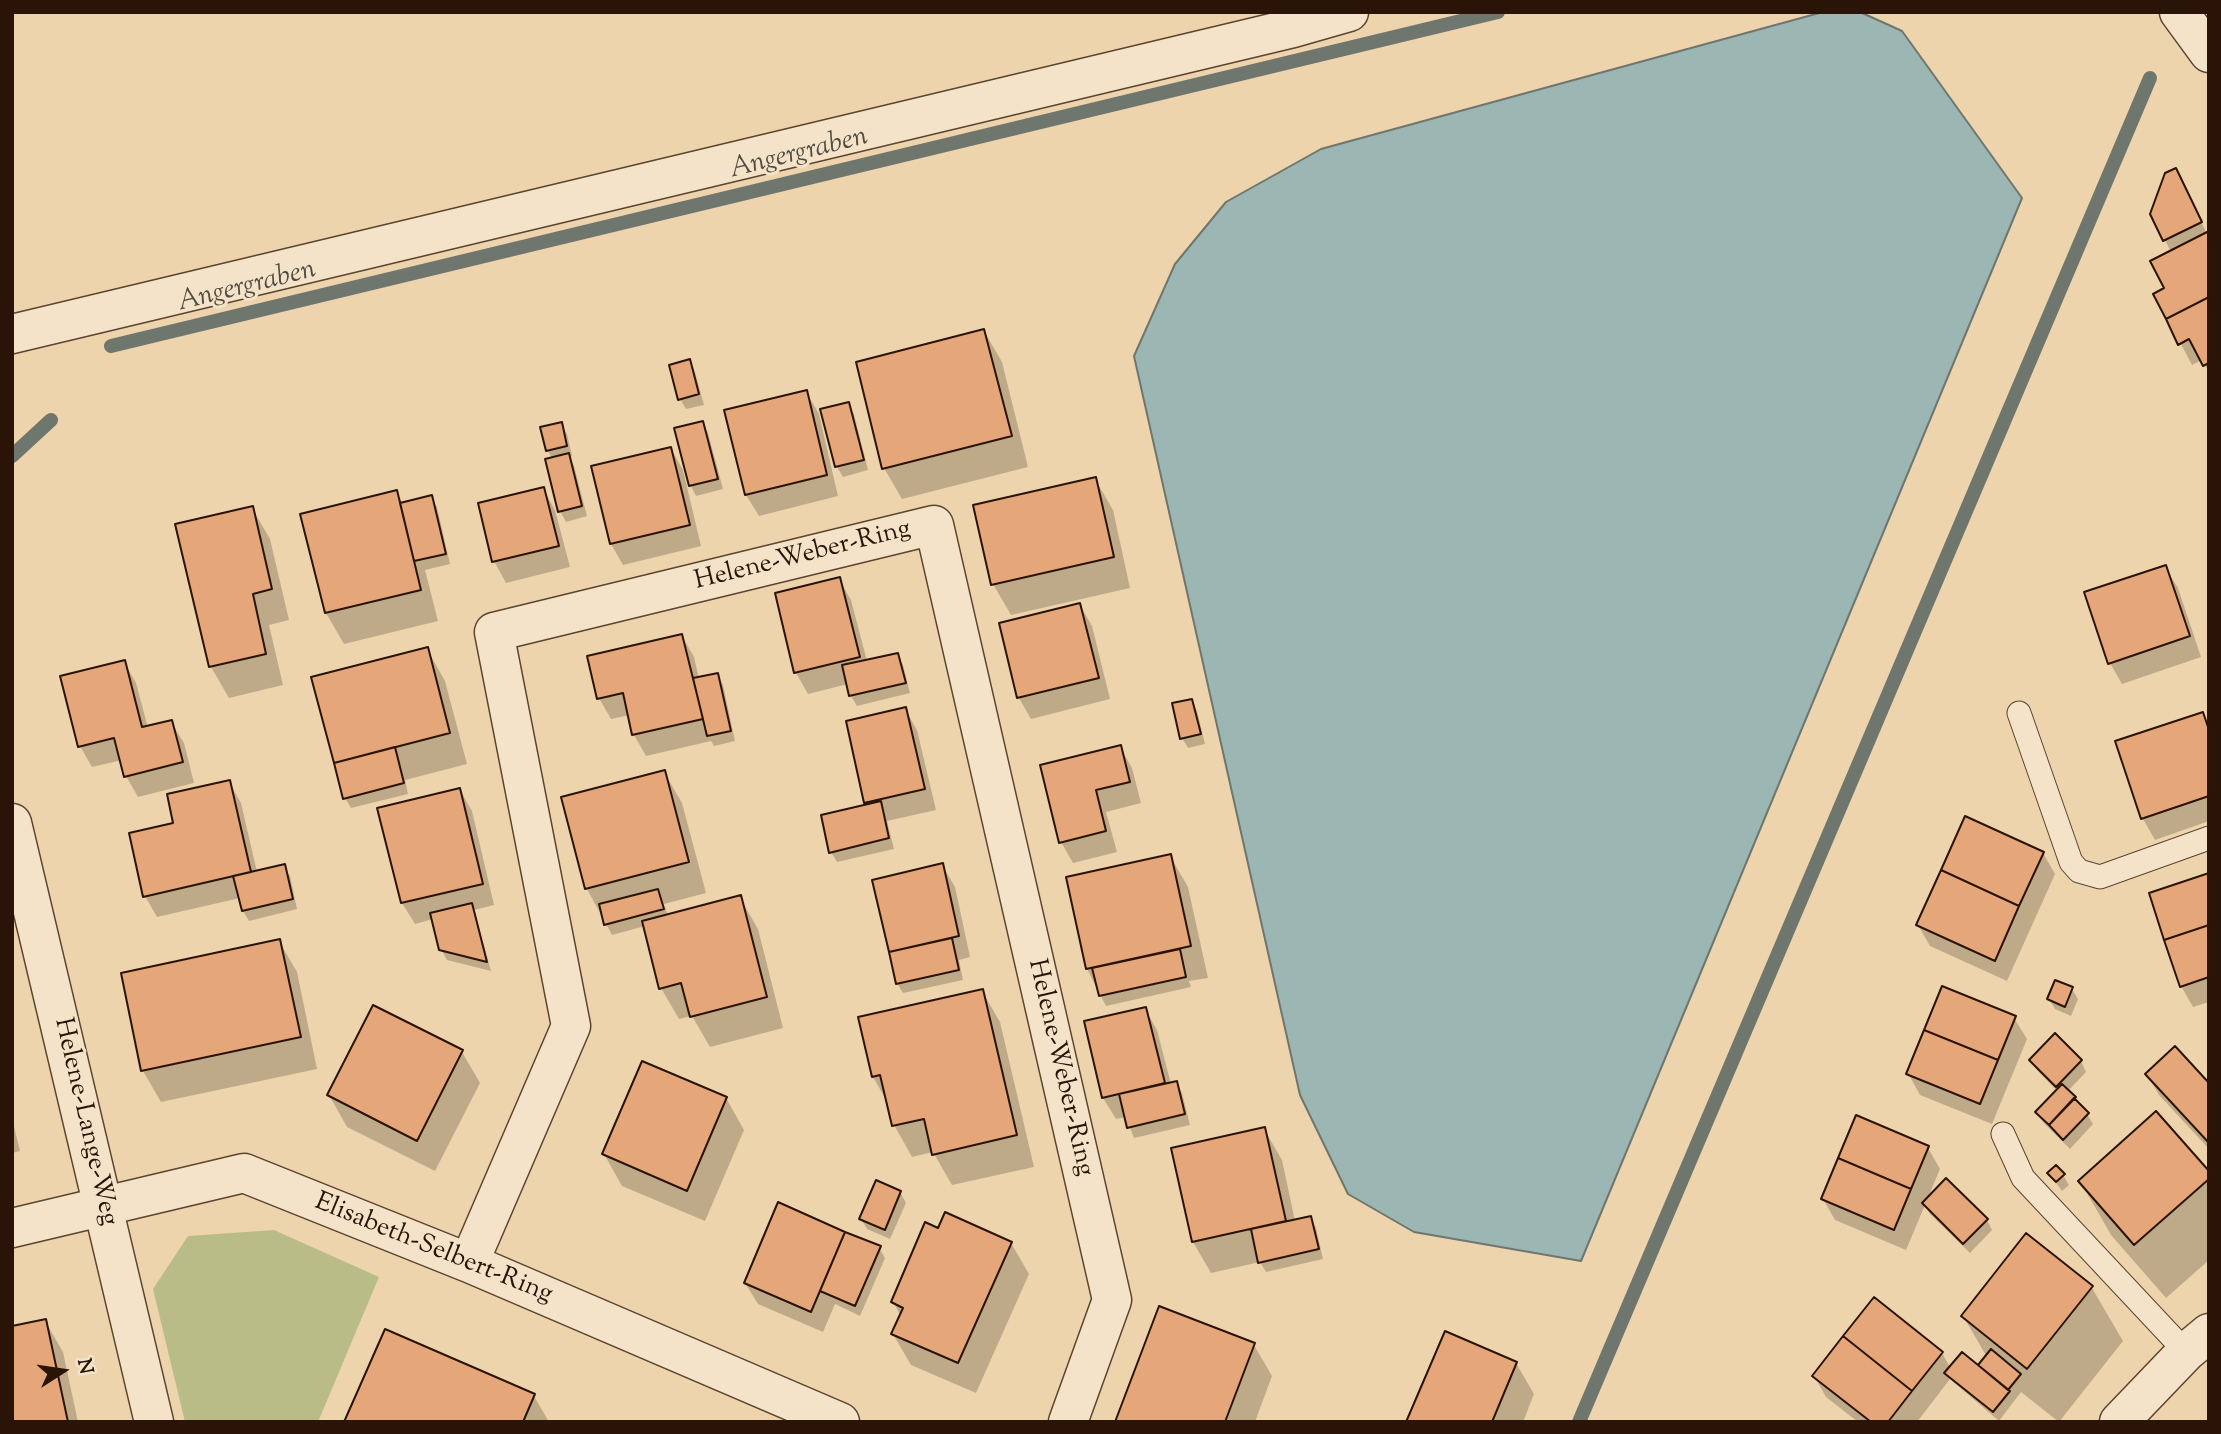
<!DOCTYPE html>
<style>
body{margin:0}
#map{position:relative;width:2221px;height:1434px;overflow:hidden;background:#eed4ac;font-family:"Sorts Mill Goudy",serif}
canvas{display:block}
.frame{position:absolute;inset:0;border:14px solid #2a1407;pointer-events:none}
.north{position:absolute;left:28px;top:1336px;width:70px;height:70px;-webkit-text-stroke:5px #f4e3c9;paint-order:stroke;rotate:78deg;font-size:19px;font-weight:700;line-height:28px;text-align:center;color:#2a1407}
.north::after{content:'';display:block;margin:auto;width:24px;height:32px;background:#2a1407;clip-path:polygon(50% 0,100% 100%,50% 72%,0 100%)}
</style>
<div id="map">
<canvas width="2221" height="1434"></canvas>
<div class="frame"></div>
<div class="north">N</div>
</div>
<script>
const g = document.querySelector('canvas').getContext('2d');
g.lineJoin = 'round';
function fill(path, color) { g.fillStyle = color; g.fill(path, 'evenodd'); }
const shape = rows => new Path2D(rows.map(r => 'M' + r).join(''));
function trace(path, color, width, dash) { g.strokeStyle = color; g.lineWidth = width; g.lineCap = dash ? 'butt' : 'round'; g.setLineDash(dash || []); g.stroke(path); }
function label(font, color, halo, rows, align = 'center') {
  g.font = font + ' "Sorts Mill Goudy",serif'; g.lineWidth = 6; g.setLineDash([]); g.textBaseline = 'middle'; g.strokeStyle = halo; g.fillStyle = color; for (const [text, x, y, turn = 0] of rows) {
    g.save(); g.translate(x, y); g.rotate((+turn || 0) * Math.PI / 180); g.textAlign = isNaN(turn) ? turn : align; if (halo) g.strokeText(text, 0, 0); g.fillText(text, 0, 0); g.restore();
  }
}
fill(shape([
 [274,1230,379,1277,318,1422,185,1422,153,1289,188,1236]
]), '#babc88');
const water = shape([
 [1823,12,1860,12,1902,31,2022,198,1581,1261,1414,1232,1348,1194,1300,1095,1134,356,1175,264,1226,202,1321,149,1823,12]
]);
fill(water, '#9cb7b3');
trace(water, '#6e766e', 2);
fill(shape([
 [2181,180,2207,234,2209,233,2209,372,2202,360,2192,365,2155,295,2166,289,2171,252,2152,214],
 [984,331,1002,362,1028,467,902,499,884,468],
 [690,361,695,372,704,405,686,409,680,399],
 [806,392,819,414,838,496,759,516,746,495],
 [848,404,854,414,868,470,843,477,837,467,822,410],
 [703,423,708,433,723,489,696,496,691,486],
 [561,424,567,434,572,456,569,457,574,466,587,516,566,522,560,511,553,459,547,450],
 [671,449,683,470,701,546,623,565,611,544],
 [1095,479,1113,510,1130,588,1011,615,993,584],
 [543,489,555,510,570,567,506,583,494,561],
 [396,492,403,504,431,497,437,507,450,564,425,570,438,621,344,644,326,613,302,516],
 [252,508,270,539,289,620,269,625,283,685,229,698,211,667,178,526],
 [2165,567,2178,588,2201,657,2122,684,2110,663],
 [839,579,851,600,867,661,897,655,903,665,910,693,857,706,851,696,848,684,808,694,796,673,777,594],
 [1080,605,1092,626,1110,699,1031,719,1019,698,1001,624],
 [682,636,694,657,699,679,717,675,723,685,735,741,714,746,711,741,646,756,634,735,630,715,611,719,599,698],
 [427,649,445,681,467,764,405,780,408,794,351,808,345,798],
 [124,662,136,683,148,728,171,722,184,743,194,783,138,797,126,776,122,760,92,767,80,746],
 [1192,701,1197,711,1205,744,1188,748,1182,738],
 [905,709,917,730,936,810,887,821,894,849,837,862,831,852,868,806,866,802],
 [2202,714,2209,726,2209,821,2155,840,2143,819,2117,742],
 [1120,747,1132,768,1141,803,1106,812,1117,852,1073,863,1061,842],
 [664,772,682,803,706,893,664,904,668,916,740,898,758,929,783,1028,710,1047,692,1016,679,1019,661,988,645,926,612,935,587,889,563,799],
 [229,782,241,803,257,872,284,866,290,876,297,909,249,921,243,911,240,898,157,917,145,896,175,824],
 [460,790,472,811,494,905,474,910,491,971,447,960,441,949,433,919,415,924,402,903,380,809],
 [2043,853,2055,874,2007,981,1930,946,1918,925],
 [1170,856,1188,887,1208,978,1189,981,1191,987,1106,1006,1087,969],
 [942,865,955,887,970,957,959,960,963,980,903,993,897,983,890,951],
 [2209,875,2209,1002,2193,1007,2181,986],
 [279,941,297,972,317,1069,161,1102,143,1071,123,974],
 [2072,989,2078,999,2071,1016,2055,1009,2049,999],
 [982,991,1000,1022,1034,1167,952,1185,933,1152,912,1157,894,1125,888,1103,873,1077],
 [1145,1009,1157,1030,1171,1084,1176,1083,1182,1093,1190,1125,1134,1138,1126,1117,1116,1119,1103,1098,1086,1023],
 [2014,1018,2027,1039,1992,1124,1920,1095,1908,1073],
 [462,1052,480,1083,435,1171,347,1127,329,1095],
 [2031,1060,2081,1061,2086,1072,2067,1092,2087,1114,2093,1124,2070,1149,2043,1122,2037,1112,2057,1091,2037,1070],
 [2147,1074,2209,1086,2209,1149,2159,1095],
 [726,1098,744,1130,705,1221,622,1186,604,1154],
 [12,1118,20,1151,12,1153],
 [1264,1129,1282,1160,1295,1221,1310,1218,1316,1228,1323,1259,1266,1272,1260,1262,1211,1273,1193,1242,1173,1149],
 [1928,1148,1940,1169,1927,1200,1987,1220,1992,1230,1970,1253,1930,1214,1925,1205,1906,1250,1835,1220,1823,1199],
 [2049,1173,2063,1175,2069,1185,2062,1191],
 [2209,1173,2209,1260,2166,1298,2111,1235,2080,1181],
 [900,1192,906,1203,890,1239,867,1229,861,1219],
 [939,1230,1011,1243,1029,1274,976,1393,911,1365,893,1334,901,1316,893,1302],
 [844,1233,879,1248,885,1258,860,1316,835,1304,823,1332,758,1304,745,1283],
 [2092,1288,2123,1341,2059,1422,2021,1392,1999,1421,1950,1379,1917,1422,1858,1422,1826,1397,1814,1376,1942,1353,1951,1369,1978,1368,1987,1357,1963,1316],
 [45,1321,63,1352,78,1422,12,1422],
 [1254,1345,1272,1376,1255,1422,1117,1422],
 [1516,1363,1534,1394,1523,1422,1408,1422],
 [534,1396,549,1422,346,1422]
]), '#0003');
trace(shape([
 [111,346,1498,12],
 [12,456,51,420],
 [1579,1422,2150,78]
]), '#6e766e', 14);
const building = shape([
 [2176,168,2202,222,2163,241,2150,214,2165,173,2176,168],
 [2209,231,2209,297,2166,319,2153,294,2164,288,2150,261,2209,231],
 [2209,297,2209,363,2203,366,2189,339,2178,345,2166,319,2209,297],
 [984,329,1012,436,882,469,856,362,984,329],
 [690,359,699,394,678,400,669,365,690,359],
 [807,390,827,475,745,495,724,410,807,390],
 [849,402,864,460,835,467,820,409,849,402],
 [703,421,718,479,689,486,674,428,703,421],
 [562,422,567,446,546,451,540,427,562,422],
 [671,447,690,525,610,544,591,466,671,447],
 [569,453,582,506,558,512,545,459,569,453],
 [1096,477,1114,557,991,585,973,505,1096,477],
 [544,487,559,546,492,562,478,503,544,487],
 [397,490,421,590,325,613,300,514,397,490],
 [432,495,446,554,414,561,400,503,432,495],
 [253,506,272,589,253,594,266,654,209,667,175,524,253,506],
 [2166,565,2190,636,2108,664,2084,592,2166,565],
 [840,577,860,657,794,673,775,593,840,577],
 [1080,603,1099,678,1017,698,999,623,1080,603],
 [682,634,703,719,632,735,623,693,597,699,587,656,682,634],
 [428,647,450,733,334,763,311,677,428,647],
 [898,653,906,683,849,696,842,665,898,653],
 [125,660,142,727,172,720,183,762,124,777,114,738,78,747,60,676,125,660],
 [718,673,731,731,707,736,693,678,718,673],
 [1192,699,1201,734,1180,739,1172,703,1192,699],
 [906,707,925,789,864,803,846,721,906,707],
 [2203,712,2209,730,2209,796,2141,819,2115,741,2203,712],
 [1121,745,1130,782,1096,790,1106,831,1059,843,1040,765,1121,745],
 [395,747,404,783,343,799,334,763,395,747],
 [665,770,689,862,585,889,561,797,665,770],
 [230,780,251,872,143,897,129,833,173,823,167,794,230,780],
 [460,788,483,884,401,903,377,808,460,788],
 [881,801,889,838,829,853,821,815,881,801],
 [1965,816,2044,852,2019,906,1941,870,1965,816],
 [1171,854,1191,946,1086,969,1066,877,1171,854],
 [943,863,959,936,889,952,872,880,943,863],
 [285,864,293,899,242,911,233,876,285,864],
 [1941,870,2019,906,1995,961,1916,925,1941,870],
 [2209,873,2209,925,2164,940,2149,893,2209,873],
 [658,889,664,909,604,925,599,904,658,889],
 [741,895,767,997,690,1017,681,983,659,989,642,921,741,895],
 [472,903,487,962,439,950,430,913,472,903],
 [2209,925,2209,977,2180,987,2164,940,2209,925],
 [952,938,959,970,896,984,889,952,952,938],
 [280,939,301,1037,141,1071,121,973,280,939],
 [1180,949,1186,977,1099,996,1092,968,1180,949],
 [2055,980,2073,987,2065,1007,2047,999,2055,980],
 [1942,986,2016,1016,1998,1060,1924,1030,1942,986],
 [983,989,1017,1135,932,1155,924,1119,892,1126,880,1075,872,1077,858,1017,983,989],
 [373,1005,463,1050,417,1141,327,1095,373,1005],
 [1146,1007,1165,1083,1102,1098,1084,1021,1146,1007],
 [1924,1030,1998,1060,1980,1104,1906,1074,1924,1030],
 [2055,1033,2082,1060,2056,1087,2029,1060,2055,1033],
 [2175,1046,2209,1083,2209,1143,2145,1074,2175,1046],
 [642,1061,727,1097,687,1191,602,1154,642,1061],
 [1177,1081,1185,1114,1127,1128,1119,1094,1177,1081],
 [2062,1084,2076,1097,2049,1125,2035,1112,2062,1084],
 [2074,1098,2089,1113,2063,1140,2049,1125,2074,1098],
 [2156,1111,2209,1171,2209,1179,2134,1245,2078,1181,2156,1111],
 [1856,1115,1929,1146,1911,1189,1838,1158,1856,1115],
 [1265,1127,1286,1221,1192,1242,1171,1148,1265,1127],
 [1838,1158,1911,1189,1894,1230,1821,1199,1838,1158],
 [2056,1165,2065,1174,2056,1182,2047,1173,2056,1165],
 [1946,1178,1988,1219,1963,1244,1922,1203,1946,1178],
 [876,1180,901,1191,885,1230,859,1219,876,1180],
 [778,1202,845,1232,811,1312,744,1283,778,1202],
 [945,1212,1012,1242,958,1363,891,1334,903,1308,891,1302,925,1222,938,1228,945,1212],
 [1311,1216,1319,1249,1258,1263,1251,1229,1311,1216],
 [845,1232,881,1246,855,1306,820,1291,845,1232],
 [2026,1233,2093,1286,2027,1369,1961,1316,2026,1233],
 [1874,1297,1943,1352,1912,1391,1843,1336,1874,1297],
 [1159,1306,1255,1343,1225,1422,1115,1422,1159,1306],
 [46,1319,68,1422,12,1422,12,1326,46,1319],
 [385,1329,535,1394,523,1422,344,1422,385,1329],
 [1445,1331,1517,1362,1492,1422,1406,1422,1445,1331],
 [1843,1336,1912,1391,1888,1422,1871,1422,1812,1376,1843,1336],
 [1991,1349,2021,1374,2008,1390,1978,1365,1991,1349],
 [1962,1352,2010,1391,1993,1412,1944,1373,1962,1352]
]);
fill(building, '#e5a679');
trace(building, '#2a1407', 2);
const service = shape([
 [2019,713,2071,862,2079,871,2100,877,2209,838],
 [2003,1134,2023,1178,2186,1352]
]);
const minor = shape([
 [2179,12,2209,53],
 [12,823,154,1422],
 [12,1228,244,1173,469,1263,840,1422],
 [469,1263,571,1026,494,632,934,525,1112,1300,1068,1422],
 [2119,1422,2186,1352,2209,1333]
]);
const tertiary = shape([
 [12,334,1293,28,1349,12]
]);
trace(service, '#5b4430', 25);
trace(minor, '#5b4430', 41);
trace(tertiary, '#5b4430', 41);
trace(service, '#f4e3c9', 23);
trace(minor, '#f4e3c9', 38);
trace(tertiary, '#f4e3c9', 38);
label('26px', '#2a1407', '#f4e3c9', [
 ["Helene-Weber-Ring",803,557,-14],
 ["Helene-Weber-Ring",1059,1068,77],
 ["Helene-Lange-Weg",84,1122,77],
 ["Elisabeth-Selbert-Ring",433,1250,22]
]);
label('italic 28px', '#524d43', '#f4e3c9', [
 ["Angergraben",799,155,-14],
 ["Angergraben",247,288,-14]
]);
</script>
